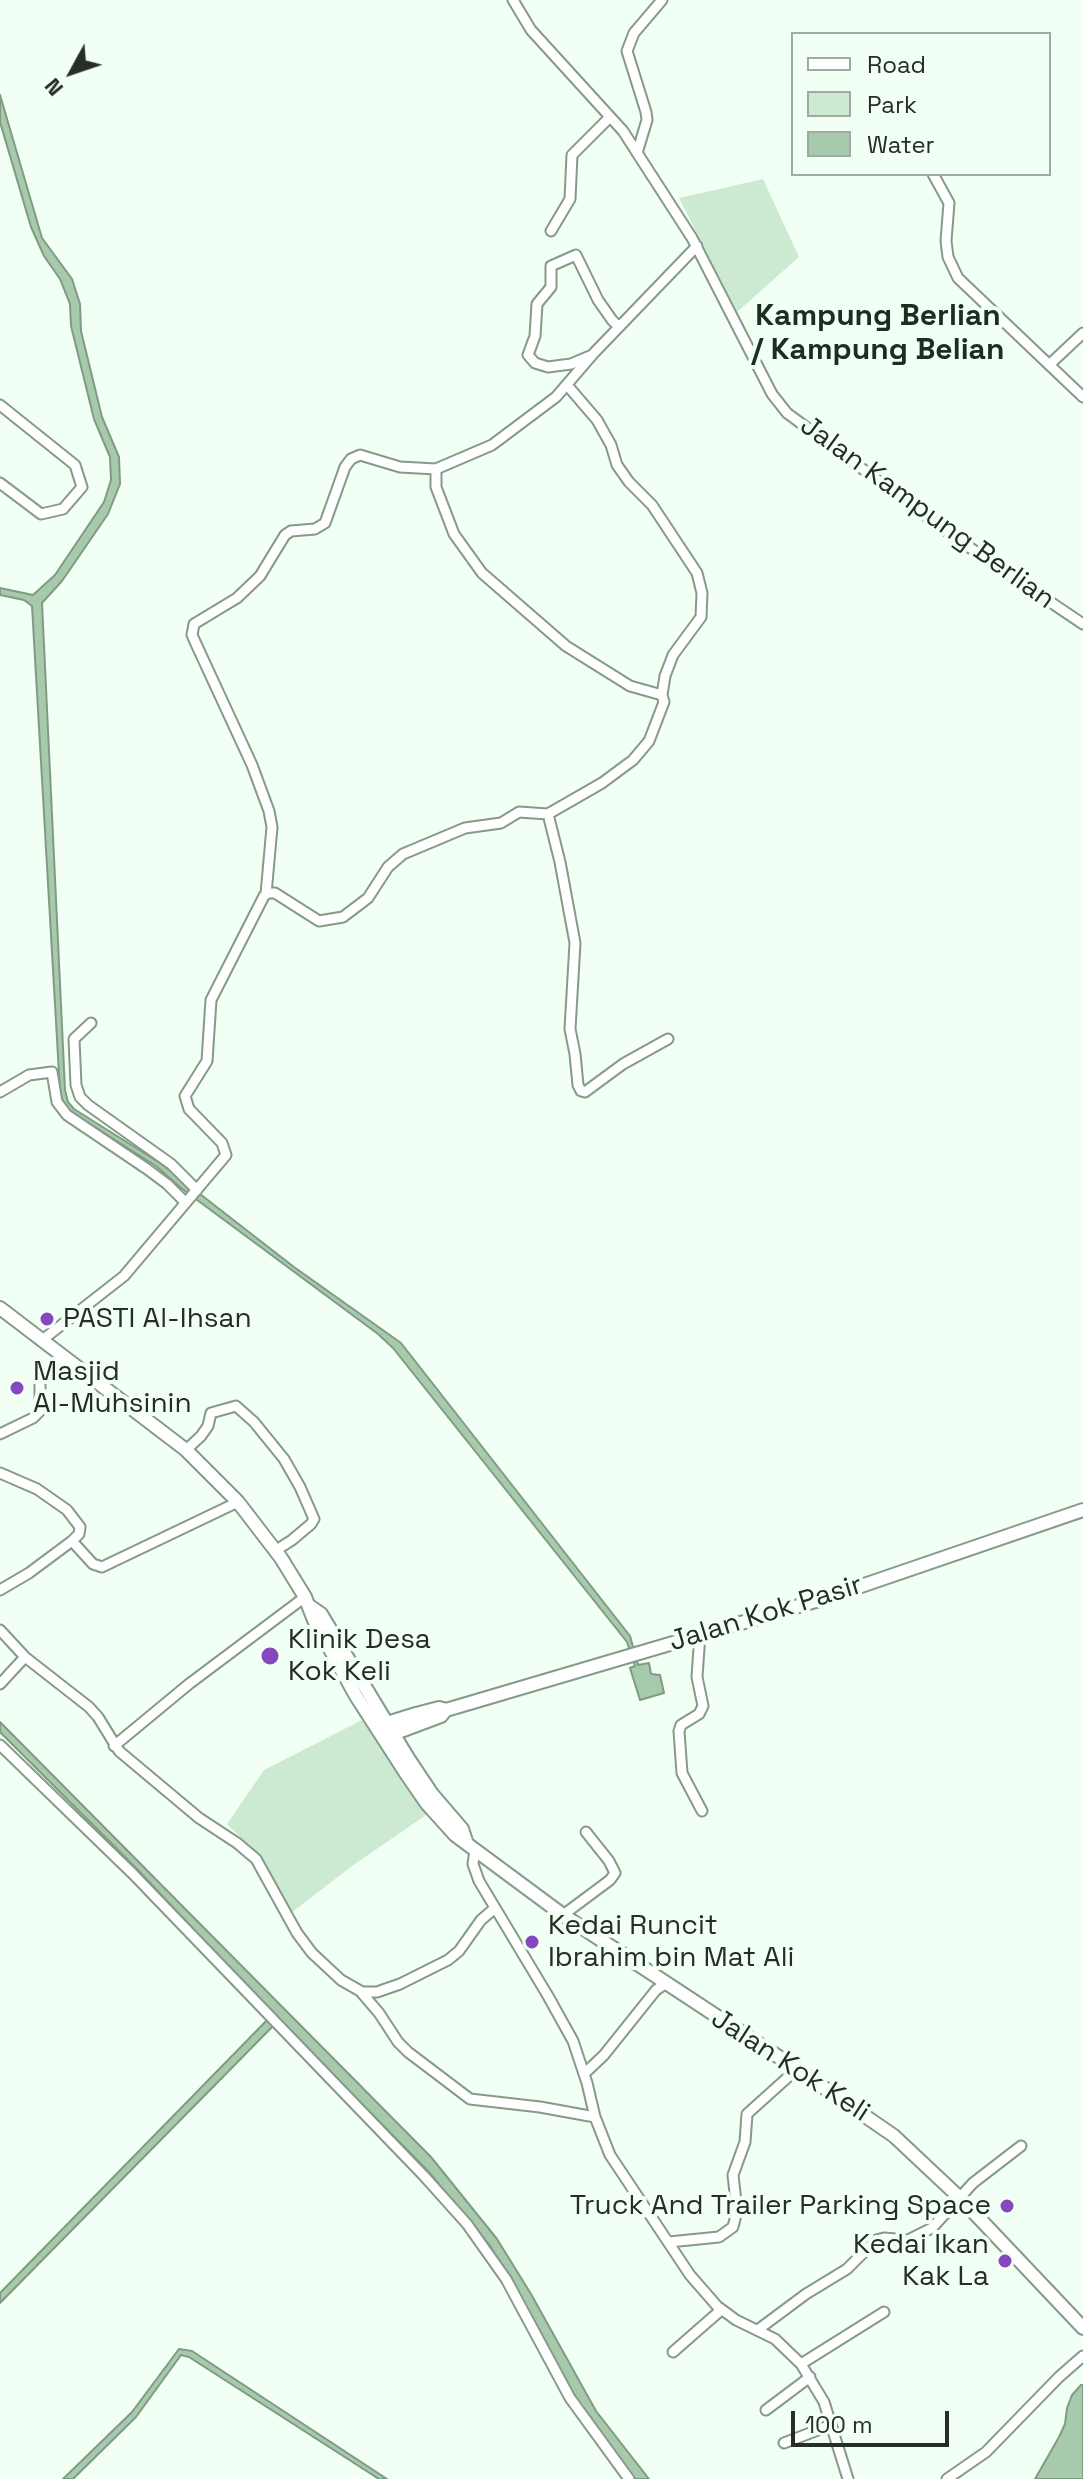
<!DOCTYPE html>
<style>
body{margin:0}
#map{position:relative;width:1083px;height:2479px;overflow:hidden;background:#f1fff4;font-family:"Space Grotesk",sans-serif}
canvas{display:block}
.legend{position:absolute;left:791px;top:32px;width:260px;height:144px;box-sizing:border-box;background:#f1fff4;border:2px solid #9faba2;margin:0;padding:10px 14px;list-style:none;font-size:24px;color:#252d26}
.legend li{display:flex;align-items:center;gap:16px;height:40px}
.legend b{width:40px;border:2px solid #9faba2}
.north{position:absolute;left:32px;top:32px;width:80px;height:80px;-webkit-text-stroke:6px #f1fff4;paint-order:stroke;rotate:230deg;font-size:22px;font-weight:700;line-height:32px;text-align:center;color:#252d26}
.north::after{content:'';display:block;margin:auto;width:28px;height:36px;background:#252d26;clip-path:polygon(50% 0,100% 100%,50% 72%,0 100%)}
.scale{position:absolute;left:791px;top:2411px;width:158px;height:36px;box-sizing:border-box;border:4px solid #252d26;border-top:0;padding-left:10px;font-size:24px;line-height:28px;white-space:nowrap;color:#252d26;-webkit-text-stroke:6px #f1fff4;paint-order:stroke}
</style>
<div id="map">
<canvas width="1083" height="2479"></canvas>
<ul class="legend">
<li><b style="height:10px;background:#fff"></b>Road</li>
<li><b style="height:22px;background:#cbead1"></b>Park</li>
<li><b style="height:22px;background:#a7caad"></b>Water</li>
</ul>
<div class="north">N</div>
<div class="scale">100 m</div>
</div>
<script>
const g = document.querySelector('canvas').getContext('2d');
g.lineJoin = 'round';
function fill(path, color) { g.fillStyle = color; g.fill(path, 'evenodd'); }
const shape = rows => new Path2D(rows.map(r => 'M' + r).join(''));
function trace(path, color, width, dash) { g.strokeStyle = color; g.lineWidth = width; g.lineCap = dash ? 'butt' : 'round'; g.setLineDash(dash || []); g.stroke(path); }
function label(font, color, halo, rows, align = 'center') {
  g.font = font + ' "Space Grotesk",sans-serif'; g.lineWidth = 8; g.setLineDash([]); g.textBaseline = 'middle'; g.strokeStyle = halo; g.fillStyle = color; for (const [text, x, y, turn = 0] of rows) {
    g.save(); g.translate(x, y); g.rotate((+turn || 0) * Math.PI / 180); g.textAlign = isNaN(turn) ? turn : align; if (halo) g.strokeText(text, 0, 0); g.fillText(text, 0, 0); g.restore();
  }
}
fill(shape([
 [763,179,799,257,737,312,679,198],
 [362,1720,426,1815,352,1866,291,1913,262,1859,227,1824,264,1770]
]), '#cbead1');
const water = shape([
 [0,95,42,238,72,279,80,304,81,331,102,417,119,457,120,484,108,514,62,581,42,603,65,1090,68,1102,74,1109,160,1163,294,1267,401,1343,630,1636,638,1665,649,1663,651,1674,660,1675,664,1693,640,1700,630,1668,635,1666,627,1642,393,1348,378,1334,181,1188,156,1166,71,1112,63,1102,60,1091,32,606,24,600,0,595,0,588,33,595,55,575,104,502,111,480,110,457,94,419,71,326,70,304,60,279,44,256,31,227,0,122,0,95],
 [0,1722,431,2157,497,2239,531,2294,596,2411,649,2479,633,2479,579,2409,491,2247,428,2171,279,2020,0,2303,0,2293,273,2014,138,1870,0,1732,0,1722],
 [179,2349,192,2351,387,2479,379,2479,189,2357,181,2355,136,2417,73,2479,63,2479,132,2412,179,2349],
 [1081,2385,1083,2385,1083,2479,1035,2479,1059,2437,1065,2424,1067,2408,1072,2395,1081,2385]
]);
fill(water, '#a7caad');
trace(water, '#809b84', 2);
const street = shape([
 [513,0,531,30,623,131,692,238,772,394,787,413,957,539,1083,624],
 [637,153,647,120,646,112,627,51,634,33,662,0],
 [933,174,949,203,946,241,948,257,958,278,1083,397],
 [551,231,570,199,572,155,610,117],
 [590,356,571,364,548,367,535,363,528,355,535,336,537,304,551,287,551,266,576,255,598,300,612,320,619,327],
 [1049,365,1083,333],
 [567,385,597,420,611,445,617,465,629,482,652,505,697,573,702,593,701,617,673,655,665,676,662,695],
 [0,405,75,465,82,487,63,509,41,514,0,483],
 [548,814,560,862,575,943,570,1029,575,1054,578,1085,581,1091,585,1092,623,1064,668,1039],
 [266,894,272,827,269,811,252,765,197,646,192,635,194,624,237,598,260,576,285,535,291,531,315,529,325,523,345,467,351,459,360,455,400,467,436,469,492,445,556,397,593,354,697,246],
 [91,1023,74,1039,76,1085,80,1097,88,1105,171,1164,197,1190],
 [0,1092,29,1075,52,1072,57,1102,67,1115,147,1169,167,1184,185,1202],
 [41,1341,124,1276,226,1155,222,1143,189,1109,185,1096,207,1061,211,1000,264,896,268,893,275,893,319,921,343,917,368,898,388,867,403,854,465,828,501,823,519,812,548,814,602,783,633,760,649,741,664,702,662,695,630,686,566,646,482,573,454,534,436,487,436,469],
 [0,1434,33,1418,40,1411,40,1382,62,1356],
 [186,1450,201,1436,208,1426,211,1413,236,1406,254,1422,284,1459,300,1487,314,1519,311,1524,292,1540,275,1551],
 [0,1473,37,1489,67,1510,80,1527,79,1534,72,1541],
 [0,1590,29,1573,72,1541,93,1564,102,1567,238,1502],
 [0,1630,25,1657],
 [700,1634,697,1677,703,1706,699,1714,681,1725,679,1731,682,1773,702,1811],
 [0,1684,25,1657,89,1707,98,1717,119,1751,199,1818,237,1843,256,1859,297,1933,312,1953,341,1980,362,1992,377,1992,400,1984,448,1960,459,1951,481,1920,495,1908],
 [0,1745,133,1874,424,2176,467,2224,506,2279,570,2398,629,2479],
 [114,1746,189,1684,305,1597],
 [475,1850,473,1864,479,1881,548,1996,573,2041,587,2083,595,2117,610,2155,690,2275,717,2306,736,2320,775,2339,801,2364,824,2402,848,2479],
 [563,1915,610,1880,615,1873,609,1861,586,1832],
 [361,1992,379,2013,398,2042,408,2052,470,2099,540,2107,595,2117],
 [584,2074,604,2055,656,1990,665,1984],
 [669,2242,719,2237,733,2227,737,2211,733,2175,745,2142,747,2114,797,2069],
 [759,2329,806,2294,847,2269,876,2240,884,2238,908,2240,932,2228,973,2183,1021,2146],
 [673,2352,721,2310],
 [801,2364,884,2312],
 [766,2410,810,2377],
 [784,2443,831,2425],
 [947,2479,986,2452,1059,2377,1083,2356]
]);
const secondary = shape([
 [0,1308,186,1450,238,1502,281,1558,305,1597,314,1620,356,1696,405,1772,427,1804,455,1835,563,1915,797,2069,894,2136,960,2198,1083,2328],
 [311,1607,321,1614,408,1758,432,1794,462,1829,466,1841],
 [387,1731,387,1723,416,1714,439,1708,446,1710,829,1597,1083,1510],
 [388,1732,393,1734,441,1716,446,1710]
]);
trace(street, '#869a8a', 13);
trace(secondary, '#869a8a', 16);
trace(street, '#fff', 9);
trace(secondary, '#fff', 12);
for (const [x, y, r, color] of [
 [47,1319,8,"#8548be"],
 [17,1388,8,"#8548be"],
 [270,1656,10,"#8548be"],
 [532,1942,8,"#8548be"],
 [1007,2206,8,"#8548be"],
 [1005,2261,8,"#8548be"]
]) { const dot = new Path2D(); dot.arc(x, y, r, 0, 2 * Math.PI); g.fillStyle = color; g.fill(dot); trace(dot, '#f1fff4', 3); }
label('28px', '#252d26', '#f1fff4', [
 ["Jalan Kampung Berlian",927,513,36],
 ["Jalan Kok Pasir",766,1614,-17],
 ["Jalan Kok Keli",790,2066,33]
]);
label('28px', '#252d26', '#f1fff4', [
 ["PASTI Al-Ihsan",63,1319],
 ["Masjid",33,1372],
 ["Al-Muhsinin",33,1404],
 ["Klinik Desa",288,1640],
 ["Kok Keli",288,1672],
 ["Kedai Runcit",548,1926],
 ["Ibrahim bin Mat Ali",548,1958],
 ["Truck And Trailer Parking Space",991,2206,"right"],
 ["Kedai Ikan",989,2245,"right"],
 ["Kak La",989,2277,"right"]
], 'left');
label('bold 30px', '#1d2e21', '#f1fff4', [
 ["Kampung Berlian",878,317],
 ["/ Kampung Belian",878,351]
]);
</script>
